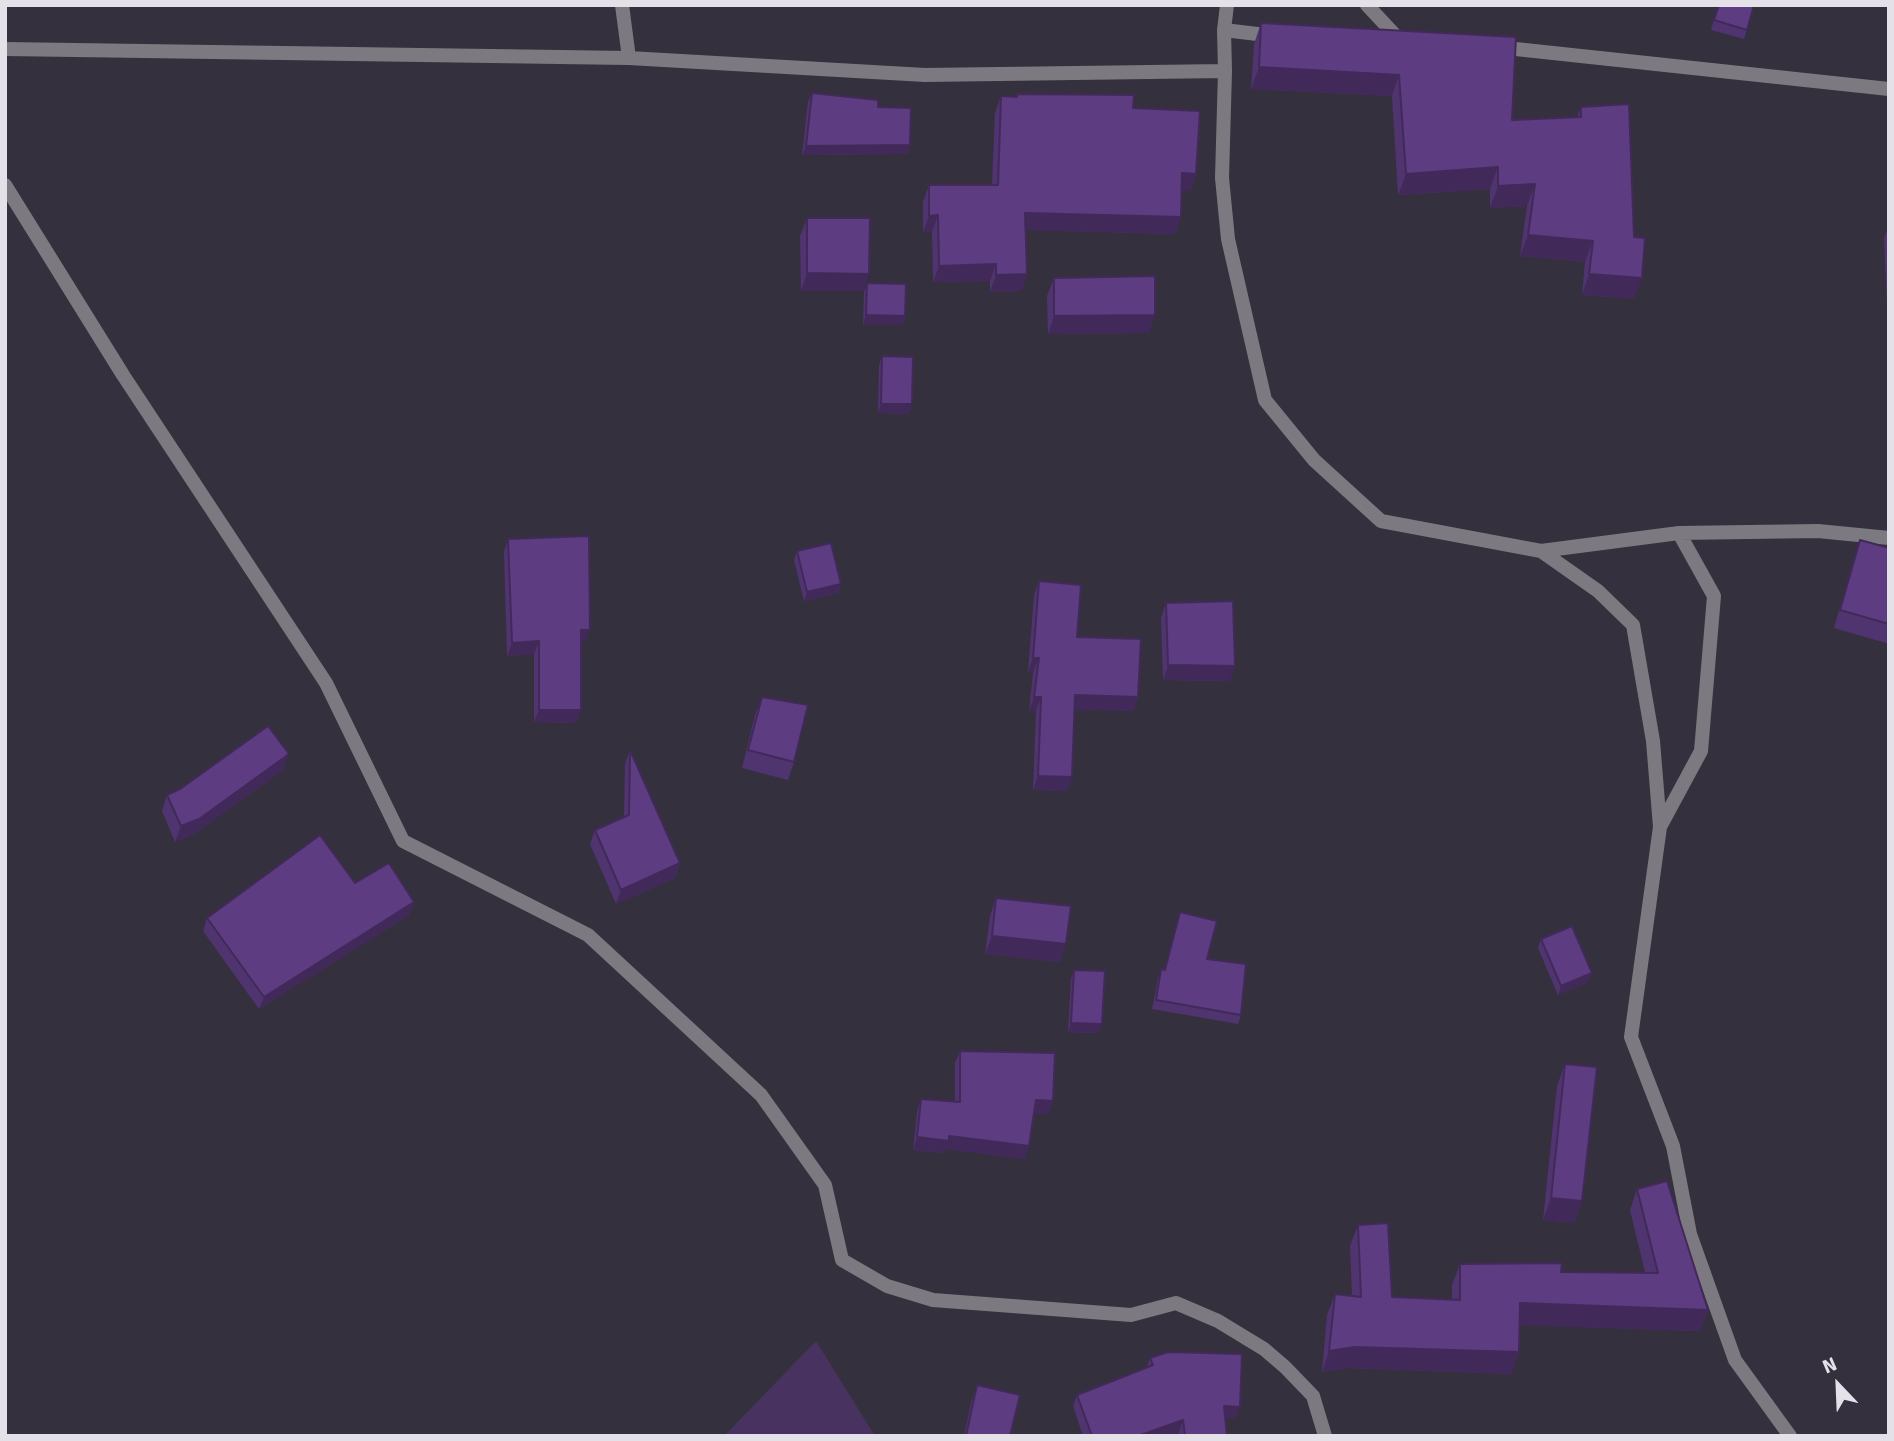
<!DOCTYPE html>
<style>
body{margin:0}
#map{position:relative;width:1894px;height:1441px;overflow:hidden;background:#35303d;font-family:Signika,sans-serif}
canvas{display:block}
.frame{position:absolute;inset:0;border:7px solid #e4e1e9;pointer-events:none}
.north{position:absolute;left:1803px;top:1350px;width:70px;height:70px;-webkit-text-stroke:5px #35303d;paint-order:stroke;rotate:337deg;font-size:19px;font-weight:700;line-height:28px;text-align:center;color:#e4e1e9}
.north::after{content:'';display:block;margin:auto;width:24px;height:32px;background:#e4e1e9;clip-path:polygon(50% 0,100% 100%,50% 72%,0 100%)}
</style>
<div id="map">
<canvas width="1894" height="1441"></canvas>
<div class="frame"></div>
<div class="north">N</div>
</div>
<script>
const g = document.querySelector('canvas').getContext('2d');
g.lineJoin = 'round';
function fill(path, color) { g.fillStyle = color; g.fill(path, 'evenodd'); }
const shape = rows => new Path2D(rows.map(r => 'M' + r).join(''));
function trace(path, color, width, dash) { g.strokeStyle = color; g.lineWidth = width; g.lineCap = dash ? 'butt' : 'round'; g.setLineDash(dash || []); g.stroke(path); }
fill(shape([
 [816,1341,875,1436,724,1436,726,1434]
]), '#483360');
trace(shape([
 [622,5,629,58],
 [1367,5,1394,34],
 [1224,30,1227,5],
 [1497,47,1889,89],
 [5,49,629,58,925,75,1225,71,1224,30,1274,36],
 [1225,71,1222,178,1228,239,1265,400,1314,460,1381,521,1541,551,1598,591,1633,625,1653,741,1660,827,1631,1037,1673,1146,1690,1234,1735,1360,1790,1436],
 [5,185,123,375,326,683,403,841,588,935,761,1095,825,1185,842,1260,887,1286,933,1300,1131,1315,1176,1303,1218,1321,1264,1349,1285,1367,1313,1396,1325,1436],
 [1541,551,1679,533,1818,531,1889,538],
 [1660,827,1701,751,1714,596,1679,533]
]), '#7c7a80', 14);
fill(shape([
 [1718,5,1747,30,1744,39,1711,30],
 [1261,23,1516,37,1512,120,1577,117,1581,107,1634,299,1582,295,1585,262,1520,256,1527,206,1490,208,1490,189,1398,195,1392,96,1251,89,1254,44],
 [812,93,878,107,910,145,907,154,802,155,808,102],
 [1017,94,1133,108,1196,174,1190,191,1182,190,1181,217,1175,234,1026,230,1027,274,1021,291,990,292,990,281,933,282,932,232,923,232,923,202,929,185,992,185,995,113,1001,96,1016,97],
 [807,218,863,291,801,291,800,236],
 [1889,226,1889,305,1887,305,1884,238],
 [1054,278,1149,333,1048,334,1047,296],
 [867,283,905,316,902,325,863,325,864,292],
 [882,356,912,404,908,414,878,413,879,365],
 [508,539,585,642,581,642,581,710,576,723,534,722,534,654,507,656,504,552],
 [1860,540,1889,548,1889,644,1834,628,1854,558],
 [797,551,841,584,838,593,804,601,794,560],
 [1039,581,1077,637,1138,697,1133,711,1075,709,1067,791,1033,790,1036,711,1029,711,1033,673,1028,672,1034,595],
 [1166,603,1230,681,1163,680,1161,618],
 [762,697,794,762,788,780,742,768,755,715],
 [630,750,680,863,675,878,616,904,590,844,595,830,624,817,625,764],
 [283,770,194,834,175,842,162,811,167,795],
 [355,883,414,902,409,915,259,1009,203,931,207,918],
 [996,898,1060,962,985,954,990,916],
 [1180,912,1207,959,1241,1015,1238,1024,1152,1009,1158,978,1161,969,1164,970],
 [1541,939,1588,982,1558,995,1538,948],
 [1074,970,1099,1033,1068,1032,1071,979],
 [960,1051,1053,1101,1048,1114,1034,1113,1025,1159,946,1149,944,1153,913,1150,917,1112,921,1099,955,1102,955,1063],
 [1565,1064,1582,1201,1574,1223,1543,1220,1557,1086],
 [1637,1189,1708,1310,1700,1331,1519,1325,1519,1352,1511,1374,1348,1368,1322,1372,1327,1315,1335,1294,1352,1296,1350,1246,1358,1225,1392,1297,1452,1300,1452,1285,1460,1264,1561,1272,1645,1272,1630,1210],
 [1150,1358,1236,1418,1225,1418,1227,1436,1179,1436,1179,1432,1168,1436,1083,1436,1073,1406,1077,1395,1147,1367],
 [977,1385,1010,1436,964,1436,971,1403]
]), '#50346f');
fill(shape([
 [1259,67,1399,75,1392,96,1251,89],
 [910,145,907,154,802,155,806,146],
 [1498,167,1490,189,1398,195,1406,174],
 [1182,173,1196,174,1190,191,1176,190],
 [1535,184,1527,206,1490,208,1498,186],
 [1025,213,1181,217,1175,234,1019,230],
 [938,215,932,232,923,232,929,216],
 [1528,235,1593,241,1585,262,1520,256],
 [996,264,990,281,933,282,939,266],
 [807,273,869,274,863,291,801,291],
 [1027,274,1021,291,990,292,996,275],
 [1589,274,1642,278,1634,299,1582,295],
 [866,315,905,316,902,325,863,325],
 [1155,315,1149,333,1048,334,1054,316],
 [881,404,912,404,908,414,878,413],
 [841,584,838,593,804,601,807,592],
 [581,630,590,630,585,642,576,642],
 [539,641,534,654,507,656,512,643],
 [1033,658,1039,658,1033,673,1028,672],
 [1168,665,1235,666,1230,681,1163,680],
 [1075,695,1138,697,1133,711,1070,709],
 [1034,697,1041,697,1036,711,1029,711],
 [539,710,581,710,576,723,534,722],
 [289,754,283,770,194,834,175,842,181,826],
 [1038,776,1072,777,1067,791,1033,790],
 [680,863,675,878,616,904,621,890],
 [414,902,409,915,259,1009,264,997],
 [992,936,1066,944,1060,962,985,954],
 [1592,973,1588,982,1558,995,1561,986],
 [1071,1023,1102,1024,1099,1033,1068,1032],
 [1036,1100,1053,1101,1048,1114,1031,1113],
 [949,1136,1029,1146,1025,1159,946,1149,944,1153,913,1150,917,1137],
 [1551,1198,1582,1201,1574,1223,1543,1220],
 [1520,1303,1708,1310,1700,1331,1512,1325],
 [1355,1347,1519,1352,1511,1374,1348,1368,1322,1372,1329,1351],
 [1224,1406,1240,1407,1236,1418,1220,1418],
 [1183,1420,1179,1432,1168,1436,1138,1436]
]), '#412a5a');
const building = shape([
 [1719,5,1754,5,1747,30,1714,20,1719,5],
 [1261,23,1516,37,1512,120,1581,117,1581,107,1629,104,1634,237,1645,238,1642,278,1589,274,1593,241,1528,235,1535,184,1498,186,1498,167,1406,174,1399,75,1259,67,1261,23],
 [812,93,878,100,878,107,911,108,910,145,806,146,812,93],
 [1017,94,1134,95,1133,108,1200,111,1196,174,1182,173,1181,217,1025,213,1027,274,996,275,996,264,939,266,938,215,929,216,929,185,998,185,1001,96,1017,97,1017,94],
 [807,218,870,218,869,274,807,273,807,218],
 [1155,276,1155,315,1054,316,1054,278,1155,276],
 [867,283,906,284,905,316,866,315,867,283],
 [882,356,913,357,912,404,881,404,882,356],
 [589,536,590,630,581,630,581,710,539,710,539,641,512,643,508,539,589,536],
 [1860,540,1889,548,1889,624,1840,610,1860,540],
 [831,543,841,584,807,592,797,551,831,543],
 [1039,581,1081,585,1077,637,1141,639,1138,697,1075,695,1072,777,1038,776,1041,697,1034,697,1039,658,1033,658,1039,581],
 [1233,601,1235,666,1168,665,1166,603,1233,601],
 [762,697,808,705,794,762,748,750,762,697],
 [268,726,289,754,199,819,181,826,167,795,180,789,268,726],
 [630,750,680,863,621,890,595,830,629,815,630,750],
 [320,835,355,883,389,863,414,902,264,997,207,918,320,835],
 [996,898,1071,906,1066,944,992,936,996,898],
 [1180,912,1217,921,1207,959,1246,964,1241,1015,1156,1000,1161,969,1165,970,1180,912],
 [1572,926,1592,973,1561,986,1541,939,1572,926],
 [1074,970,1105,971,1102,1024,1071,1023,1074,970],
 [960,1051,1055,1053,1053,1101,1036,1100,1029,1146,949,1136,949,1141,917,1137,921,1099,960,1102,960,1051],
 [1565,1064,1597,1067,1582,1201,1551,1198,1565,1064],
 [1667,1181,1708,1310,1520,1303,1519,1352,1355,1347,1329,1351,1335,1294,1361,1297,1358,1225,1388,1223,1392,1297,1460,1300,1460,1264,1562,1263,1561,1272,1658,1273,1637,1189,1667,1181],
 [1168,1352,1242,1354,1240,1407,1224,1406,1227,1436,1185,1436,1183,1420,1138,1436,1092,1436,1077,1395,1153,1365,1150,1358,1168,1352],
 [977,1385,1020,1395,1010,1436,966,1436,977,1385]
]);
fill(building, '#5d3c81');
trace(building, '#412a5a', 2);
</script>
